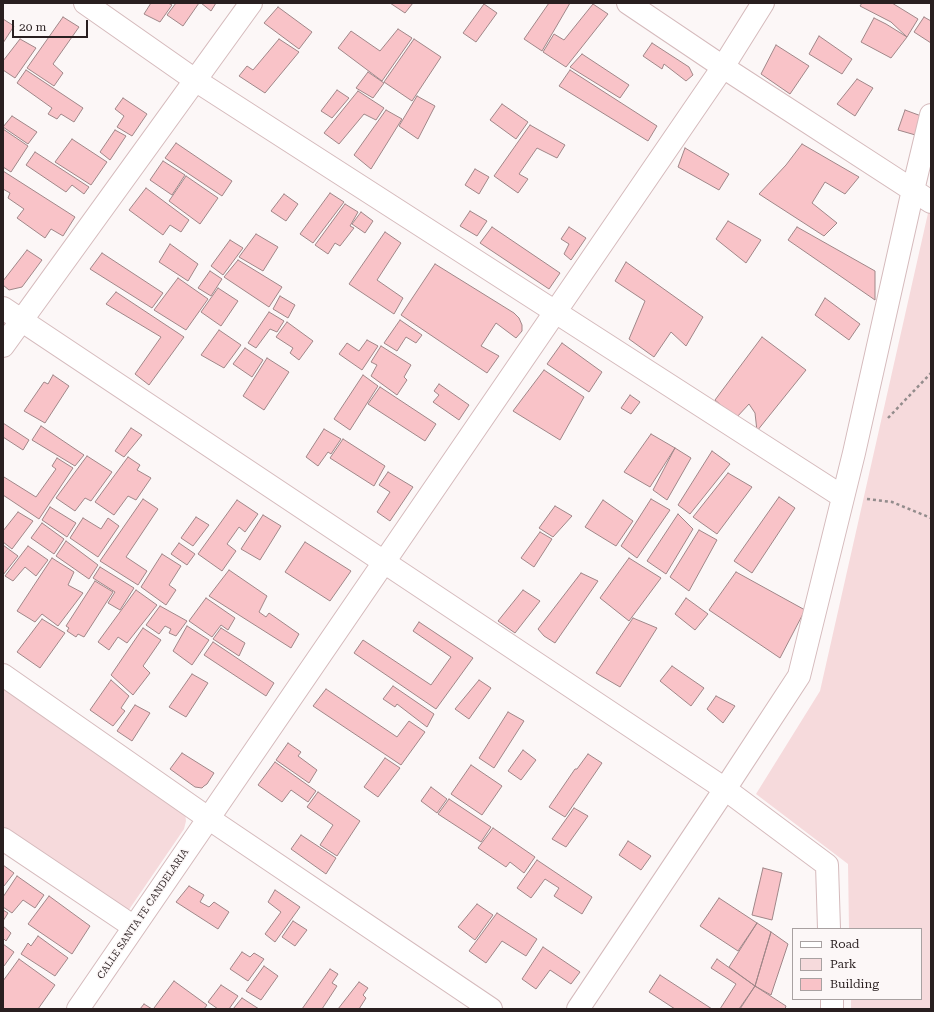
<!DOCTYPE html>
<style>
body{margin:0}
#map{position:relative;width:934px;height:1012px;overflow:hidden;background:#fcf7f7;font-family:"Roboto Serif",serif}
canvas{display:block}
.frame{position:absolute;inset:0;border:4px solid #291f20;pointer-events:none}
.legend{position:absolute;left:792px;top:928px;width:130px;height:72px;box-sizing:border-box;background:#fcf7f7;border:1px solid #a8a1a1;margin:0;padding:5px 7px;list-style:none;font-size:12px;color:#291f20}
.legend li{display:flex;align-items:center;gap:8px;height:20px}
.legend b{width:20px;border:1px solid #a8a1a1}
.scale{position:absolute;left:12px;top:20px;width:76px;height:18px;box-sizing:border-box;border:2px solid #291f20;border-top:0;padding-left:5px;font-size:12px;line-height:14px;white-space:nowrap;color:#291f20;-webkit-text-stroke:3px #fcf7f7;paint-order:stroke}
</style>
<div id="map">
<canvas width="934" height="1012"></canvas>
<div class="frame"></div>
<ul class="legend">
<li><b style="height:5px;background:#fff"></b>Road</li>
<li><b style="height:11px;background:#f6dadc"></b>Park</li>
<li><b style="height:11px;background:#f9c3c8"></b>Building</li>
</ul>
<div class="scale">20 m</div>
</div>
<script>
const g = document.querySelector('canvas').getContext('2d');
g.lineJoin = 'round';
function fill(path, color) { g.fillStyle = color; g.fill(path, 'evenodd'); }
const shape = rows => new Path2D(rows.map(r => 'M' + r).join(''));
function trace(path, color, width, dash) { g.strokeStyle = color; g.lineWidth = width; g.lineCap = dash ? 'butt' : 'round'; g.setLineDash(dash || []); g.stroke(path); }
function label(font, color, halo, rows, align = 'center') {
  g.font = font + ' "Roboto Serif",serif'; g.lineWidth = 3; g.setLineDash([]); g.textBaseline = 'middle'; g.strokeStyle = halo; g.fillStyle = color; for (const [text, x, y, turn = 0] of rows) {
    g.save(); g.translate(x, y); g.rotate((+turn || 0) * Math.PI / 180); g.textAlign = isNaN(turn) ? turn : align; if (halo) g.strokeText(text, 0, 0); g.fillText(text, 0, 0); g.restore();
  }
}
fill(shape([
 [931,200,931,1009,851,1009,851,999,921,999,921,929,849,929,848,864,756,794,820,691],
 [3,685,185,812,186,821,184,829,126,914,3,830]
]), '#f6dadc');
const building = shape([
 [151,3,168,3,172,5,160,22,144,14,151,3],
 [176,3,199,3,183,26,167,15,176,3],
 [201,3,216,3,211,11,201,3],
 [390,3,413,3,405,13,390,3],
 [549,3,570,3,542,51,524,39,549,3],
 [862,3,892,3,918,19,907,37,891,22,860,6,862,3],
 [484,4,497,13,476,42,463,33,484,4],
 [593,4,608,14,566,67,543,52,554,34,564,40,593,4],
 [278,7,312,32,299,49,264,23,278,7],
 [63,17,79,27,53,64,63,73,54,86,27,68,63,17],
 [924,17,931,21,931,43,914,32,924,17],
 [874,18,886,24,907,37,891,58,861,42,874,18],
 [3,19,14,26,3,43,3,19],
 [398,29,412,38,382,81,338,48,351,31,380,51,398,29],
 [819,36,852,59,842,74,809,54,819,36],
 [20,39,36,48,15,78,3,70,3,61,20,39],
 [279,39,299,52,265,93,239,76,247,66,253,70,279,39],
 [414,39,441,57,412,101,384,82,414,39],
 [652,43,689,67,693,75,686,81,664,64,662,69,643,56,652,43],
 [776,45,809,66,790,94,761,74,776,45],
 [582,54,629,85,620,98,570,67,582,54],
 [26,70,83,108,74,122,61,114,57,119,48,114,52,108,17,83,26,70],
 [570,70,657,126,648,141,559,86,570,70],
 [368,72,384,83,373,98,356,88,368,72],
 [857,79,873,88,855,116,837,104,857,79],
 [337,90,349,98,332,118,321,111,337,90],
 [358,91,384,108,376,120,364,114,339,144,324,133,358,91],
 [417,96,435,106,418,139,399,126,417,96],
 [123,98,147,114,132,136,117,127,124,116,115,109,123,98],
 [502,104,528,122,516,139,490,120,502,104],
 [386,110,402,119,371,169,354,155,386,110],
 [905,110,924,117,919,136,898,130,905,110],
 [12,116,37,132,28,144,3,127,12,116],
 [530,125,565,145,557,158,537,148,519,174,528,179,518,193,494,176,530,125],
 [3,129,28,146,11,172,3,167,3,129],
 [115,130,126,136,110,160,100,152,115,130],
 [72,139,107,162,91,185,55,162,72,139],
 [176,143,232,181,222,196,165,158,176,143],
 [802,144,859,177,845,194,825,182,812,203,837,223,824,236,759,194,786,165,802,144],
 [685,148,729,174,719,190,678,167,685,148],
 [35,152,89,187,84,194,72,185,66,192,26,165,35,152],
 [163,161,185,175,172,195,150,180,163,161],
 [475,169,489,177,479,194,465,185,475,169],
 [3,171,75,217,63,236,51,229,45,238,17,218,24,209,8,198,10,193,3,189,3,171],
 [186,176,218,198,200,224,169,201,186,176],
 [146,188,189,220,181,232,170,225,163,235,129,210,146,188],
 [330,193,344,202,313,243,300,234,330,193],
 [284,194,298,204,286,221,271,211,284,194],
 [345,204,358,212,350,226,354,228,340,246,335,243,328,254,315,245,345,204],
 [470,211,487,221,477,236,460,226,470,211],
 [361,212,373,221,365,233,352,224,361,212],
 [728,221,761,240,746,263,716,239,728,221],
 [492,227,560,273,549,289,480,243,492,227],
 [569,227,586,238,571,260,564,254,569,244,561,239,569,227],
 [797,227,875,271,875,300,788,240,797,227],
 [385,232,401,243,377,280,403,298,394,314,349,284,385,232],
 [256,234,278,247,263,271,239,257,256,234],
 [230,240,243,248,223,275,211,266,230,240],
 [170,244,198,264,188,281,159,262,170,244],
 [27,250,42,260,22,287,9,290,3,285,3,281,27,250],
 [102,253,163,293,152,308,90,269,102,253],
 [238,260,282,287,269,307,224,277,238,260],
 [626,262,703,317,686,346,671,332,654,357,629,339,645,301,615,281,626,262],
 [435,264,514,313,519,318,522,325,522,331,516,338,496,323,481,346,499,356,487,373,401,315,435,264],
 [210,271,222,279,211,296,198,288,210,271],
 [178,278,208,299,186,330,154,310,178,278],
 [218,288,238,301,221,326,201,312,218,288],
 [116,292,184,337,149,385,135,374,161,337,106,304,116,292],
 [280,296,295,305,288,318,273,309,280,296],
 [825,298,860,324,849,340,815,315,825,298],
 [269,312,284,321,277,332,270,329,256,348,248,343,269,312],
 [400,320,422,335,416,343,406,337,397,351,384,343,400,320],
 [287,322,313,341,299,360,290,353,293,348,276,337,287,322],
 [219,330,241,345,224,368,201,355,219,330],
 [762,337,806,370,757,431,755,413,749,404,736,418,715,400,762,337],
 [367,340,378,346,362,370,339,354,347,343,359,351,367,340],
 [562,343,602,372,589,392,547,364,562,343],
 [381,346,411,365,404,377,407,380,397,395,371,376,377,365,371,362,381,346],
 [245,348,263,360,252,377,233,364,245,348],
 [267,358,289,372,264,410,243,396,267,358],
 [544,370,584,397,560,440,513,411,544,370],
 [53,375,69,386,45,423,24,411,44,382,48,384,53,375],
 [363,375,378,386,350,430,334,419,363,375],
 [439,384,469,405,459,420,433,402,439,395,434,391,439,384],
 [380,387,436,424,425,441,368,404,380,387],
 [630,395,640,402,631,414,621,408,630,395],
 [3,423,29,440,23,450,3,437,3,423],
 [41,426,84,455,75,466,32,440,41,426],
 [131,428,142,435,124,457,115,451,131,428],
 [324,429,341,439,331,454,328,452,318,466,306,457,324,429],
 [651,434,675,448,650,487,624,472,651,434],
 [343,439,385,466,374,486,330,458,343,439],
 [675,448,691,458,667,500,653,490,675,448],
 [712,451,730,464,690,514,678,505,712,451],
 [87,456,112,472,91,501,85,498,75,511,56,498,87,456],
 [128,457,140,465,137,470,151,478,136,500,128,496,114,515,95,502,128,457],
 [57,458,73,468,39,519,3,495,3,480,4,477,36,497,56,469,52,466,57,458],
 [388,472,413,487,390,521,377,512,390,492,379,485,388,472],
 [728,473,752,487,717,534,693,517,728,473],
 [779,497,795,508,752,573,734,561,779,497],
 [143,499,158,509,126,557,147,571,138,585,100,561,143,499],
 [651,499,670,510,637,558,621,546,651,499],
 [237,500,258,514,245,532,239,527,227,544,236,551,222,571,198,554,237,500],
 [603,500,633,521,616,546,585,527,603,500],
 [555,506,572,516,553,537,539,528,555,506],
 [50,507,76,523,67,537,42,520,50,507],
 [18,512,33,521,12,549,3,542,3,531,18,512],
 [678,514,693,529,666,574,647,561,678,514],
 [263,515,281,526,260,560,241,549,263,515],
 [196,517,209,525,193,546,181,538,196,517],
 [83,518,101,529,108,518,119,526,98,557,70,538,83,518],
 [42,523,64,539,54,554,31,538,42,523],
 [699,530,717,540,689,591,670,577,699,530],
 [540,532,552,539,534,567,521,558,540,532],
 [66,541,98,565,89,579,56,556,66,541],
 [305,542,351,571,330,601,285,572,305,542],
 [179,543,195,554,187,565,171,554,179,543],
 [3,545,18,556,3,575,3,545],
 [28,546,48,560,36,576,25,567,13,581,5,576,28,546],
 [162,554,181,566,169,585,176,590,166,605,141,587,162,554],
 [52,558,74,572,68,585,83,593,58,626,42,614,35,622,17,611,52,558],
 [629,558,661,578,629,621,600,598,629,558],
 [100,567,134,588,120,610,108,603,115,592,93,578,100,567],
 [229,570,267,596,259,612,266,617,269,613,299,634,291,648,209,596,229,570],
 [736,572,805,610,780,658,709,610,736,572],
 [581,573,598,581,555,643,544,636,538,629,581,573],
 [95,581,113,592,84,637,78,634,76,637,67,631,69,628,66,626,95,581],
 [136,590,157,605,127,643,118,637,109,650,98,642,136,590],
 [523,590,540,601,515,633,498,621,523,590],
 [206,598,235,618,228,630,221,625,212,637,189,621,206,598],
 [686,598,708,614,695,630,675,614,686,598],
 [160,606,187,621,176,636,169,633,171,629,165,626,159,634,146,625,160,606],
 [633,618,657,628,620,687,596,673,633,618],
 [42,619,65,633,40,668,17,652,42,619],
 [419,622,473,658,436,709,354,653,363,640,431,685,451,657,413,631,419,622],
 [187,626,209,640,192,665,173,651,187,626],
 [143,628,161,640,143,666,150,673,133,695,111,675,143,628],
 [221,628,245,643,239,656,213,639,221,628],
 [213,642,274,683,266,696,204,655,213,642],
 [672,666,704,688,691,706,660,681,672,666],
 [192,674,208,683,186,717,169,707,192,674],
 [111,680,129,696,121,708,125,711,113,726,90,710,111,680],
 [479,680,491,688,469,719,455,709,479,680],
 [393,686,434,714,427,727,397,704,395,707,383,699,393,686],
 [326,689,397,737,409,721,425,732,401,765,313,706,326,689],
 [716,696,735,706,723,723,707,709,716,696],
 [135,705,150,713,132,741,117,731,135,705],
 [508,712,524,721,494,768,479,758,508,712],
 [288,743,301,752,298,756,317,770,309,783,276,760,288,743],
 [523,750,536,760,521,780,508,771,523,750],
 [182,753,214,773,207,784,204,786,202,788,195,787,170,769,182,753],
 [588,754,602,763,565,817,549,807,575,769,577,769,588,754],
 [385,758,400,768,378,797,364,787,385,758],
 [275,762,316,791,308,802,291,790,282,802,258,785,275,762],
 [471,765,502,786,482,815,451,794,471,765],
 [431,787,447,799,437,813,421,801,431,787],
 [318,792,360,821,337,856,320,845,333,825,307,807,318,792],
 [449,799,491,827,481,842,438,814,449,799],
 [574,808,588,816,566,847,552,839,574,808],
 [493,828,535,857,524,873,510,862,506,867,478,848,493,828],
 [301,835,336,858,326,874,291,849,301,835],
 [628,841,651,856,641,870,619,855,628,841],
 [537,860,592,897,582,914,554,896,559,888,545,879,531,898,517,888,537,860],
 [3,865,14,873,4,886,3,886,3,865],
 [763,868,782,873,772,920,752,915,763,868],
 [17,876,44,895,35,908,23,900,12,913,3,907,3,897,17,876],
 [189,886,204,895,200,902,209,907,214,902,229,912,218,929,176,902,189,886],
 [275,890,300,907,275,942,265,934,281,912,268,902,275,890],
 [49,896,90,926,72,954,28,924,49,896],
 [719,898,757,923,738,951,700,926,719,898],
 [477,904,493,915,475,940,458,927,477,904],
 [3,910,8,913,3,921,3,910],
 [497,913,537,939,526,956,502,941,486,963,469,951,497,913],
 [293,921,307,930,295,946,282,937,293,921],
 [757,923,771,932,755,986,729,967,757,923],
 [3,926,11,933,6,941,3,938,3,926],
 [771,932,788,944,771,995,755,986,771,932],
 [38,936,68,958,55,976,21,954,28,943,31,946,38,936],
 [3,944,14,952,4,966,3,965,3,944],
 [543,947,580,972,571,984,550,970,536,989,522,979,543,947],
 [242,952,250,957,254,953,264,959,248,981,230,969,242,952],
 [19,959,55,985,38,1009,3,1009,3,981,19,959],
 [717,959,755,986,739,1009,720,1009,736,984,711,968,717,959],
 [264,966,278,976,261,1000,246,991,264,966],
 [330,969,338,974,332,983,337,986,322,1009,302,1009,330,969],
 [660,975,712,1009,675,1009,649,992,660,975],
 [174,981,207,1005,204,1009,155,1009,154,1008,174,981],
 [359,982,368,988,363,995,366,998,359,1009,338,1009,359,982],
 [221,985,238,996,229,1009,218,1009,208,1002,221,985],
 [755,986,786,1006,785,1009,740,1009,755,986],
 [242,998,259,1009,233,1009,242,998],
 [144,1004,152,1009,140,1009,144,1004]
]);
fill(building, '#f9c3c8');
trace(building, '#a08688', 1);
const minor = shape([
 [85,3,195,80,843,497],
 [628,3,723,67,931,202],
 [3,308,384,562,725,789,827,865,829,929],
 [3,346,251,3],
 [3,675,208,818,491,1009],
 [3,839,134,927],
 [832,999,832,1009],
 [78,1009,723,67,763,3],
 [578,1009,725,789,799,676,854,453,913,190,931,115]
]);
trace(minor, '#d5babc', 24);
trace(shape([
 [888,418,931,373],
 [867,499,892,502,931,518]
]), '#938c8c', 2.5, [3, 3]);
trace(minor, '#fff', 22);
label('10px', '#291f20', '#fcf7f7', [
 ["CALLE SANTA FE CANDELARIA",143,914,-56]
]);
</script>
